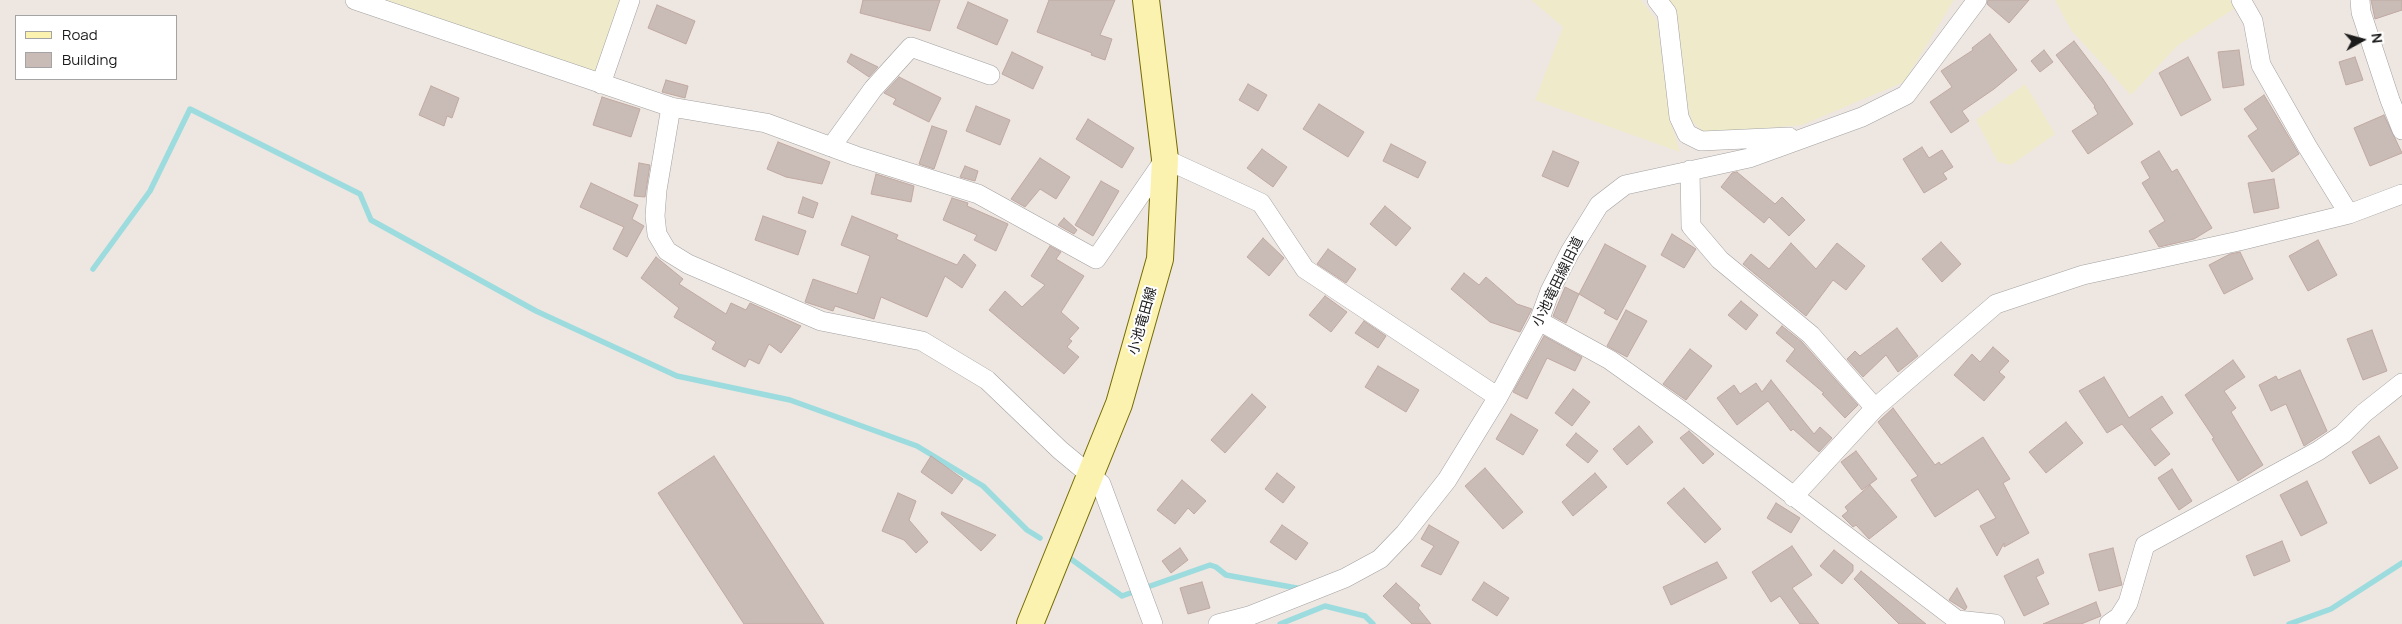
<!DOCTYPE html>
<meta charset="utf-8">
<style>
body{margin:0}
#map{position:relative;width:2402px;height:624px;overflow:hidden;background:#eee6e0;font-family:Manrope,sans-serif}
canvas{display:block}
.legend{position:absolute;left:15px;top:15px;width:162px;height:65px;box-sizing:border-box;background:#fff;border:1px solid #a4a4a4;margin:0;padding:6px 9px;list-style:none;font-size:15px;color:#1b1b1b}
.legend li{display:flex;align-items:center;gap:10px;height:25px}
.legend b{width:25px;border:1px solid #a4a4a4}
.north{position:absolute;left:2337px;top:15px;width:50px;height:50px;-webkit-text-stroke:4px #fff;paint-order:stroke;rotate:83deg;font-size:14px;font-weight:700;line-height:20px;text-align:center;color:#1b1b1b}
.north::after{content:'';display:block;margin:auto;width:18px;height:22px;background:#1b1b1b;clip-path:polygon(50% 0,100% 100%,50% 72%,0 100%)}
</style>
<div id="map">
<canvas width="2402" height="624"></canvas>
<ul class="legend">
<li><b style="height:6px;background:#fcf2af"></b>Road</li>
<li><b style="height:14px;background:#c9bbb6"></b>Building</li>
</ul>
<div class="north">N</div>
</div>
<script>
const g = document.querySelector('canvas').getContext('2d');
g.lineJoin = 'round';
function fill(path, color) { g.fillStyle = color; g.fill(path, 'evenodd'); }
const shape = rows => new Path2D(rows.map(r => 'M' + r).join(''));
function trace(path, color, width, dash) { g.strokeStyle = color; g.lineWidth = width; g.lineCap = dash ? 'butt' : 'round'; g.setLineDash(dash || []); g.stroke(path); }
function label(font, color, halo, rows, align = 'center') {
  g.font = font + ' Manrope,"Noto Sans JP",sans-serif'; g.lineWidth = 4; g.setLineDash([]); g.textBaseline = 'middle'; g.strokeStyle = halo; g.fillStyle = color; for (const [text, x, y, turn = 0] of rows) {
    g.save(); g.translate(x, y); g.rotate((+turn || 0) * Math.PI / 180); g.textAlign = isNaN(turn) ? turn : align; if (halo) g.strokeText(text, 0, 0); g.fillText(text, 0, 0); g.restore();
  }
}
fill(shape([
 [387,0,624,0,599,79],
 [1531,0,1641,0,1657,21,1670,120,1680,152,1535,100,1563,27],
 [1667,0,1954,0,1904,82,1802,125,1704,133,1691,120],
 [2055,0,2230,0,2235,8,2177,46,2131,95,2071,30],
 [2025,84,2055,134,2011,165,1998,162,1976,120]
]), '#eeeaca');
trace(shape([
 [93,269,150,191,190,109,360,194,371,220,536,311,677,376,790,400,917,446,983,486,1027,530,1040,538],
 [1071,559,1122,596,1210,565,1216,567,1226,575,1302,589],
 [1280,624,1325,606,1365,616,1373,624],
 [2289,624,2331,609,2402,563]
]), '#9ddcde', 5.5);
const building = shape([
 [863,0,940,0,930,31,860,13,863,0],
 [1049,0,1115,0,1100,35,1112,39,1105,60,1091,55,1092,53,1037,32,1049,0],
 [1988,0,2029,0,2009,23,1987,4,1988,0],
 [2371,0,2402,0,2402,10,2375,19,2371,0],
 [968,2,1008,20,997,45,957,28,968,2],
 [657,5,695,21,686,44,648,28,657,5],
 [1990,34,2017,70,1994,89,1962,111,1969,121,1951,133,1930,102,1952,87,1941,71,1973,50,1972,48,1990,34],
 [2074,41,2103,79,2133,124,2088,154,2072,131,2098,114,2094,107,2095,106,2056,55,2074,41],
 [2044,50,2053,62,2040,72,2031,61,2044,50],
 [2239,50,2244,85,2223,88,2218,52,2239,50],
 [1012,52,1043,67,1033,89,1002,74,1012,52],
 [851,54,878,67,869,77,847,62,851,54],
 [2188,57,2211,100,2181,116,2159,73,2188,57],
 [2355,57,2363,80,2346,85,2339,62,2355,57],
 [899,77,941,98,929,122,893,104,896,99,884,93,899,77],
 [666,80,688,86,685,98,662,92,666,80],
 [1248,84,1267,95,1258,111,1239,100,1248,84],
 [431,86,459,98,452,118,447,116,444,126,419,115,431,86],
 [2264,95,2299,154,2272,172,2248,136,2258,129,2244,109,2264,95],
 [602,97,640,109,631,137,593,125,602,97],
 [1319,104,1364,132,1348,157,1303,129,1319,104],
 [976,106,1010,120,1000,145,966,131,976,106],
 [2384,115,2402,153,2370,166,2354,128,2384,115],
 [1088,119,1134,148,1122,168,1076,139,1088,119],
 [932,126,947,131,934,169,919,164,932,126],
 [778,142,830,162,822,184,786,177,767,169,778,142],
 [1391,144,1426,162,1418,178,1383,161,1391,144],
 [1922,147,1929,158,1942,150,1953,167,1943,173,1947,179,1924,193,1903,159,1922,147],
 [1262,149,1287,167,1273,187,1247,168,1262,149],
 [1553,151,1579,162,1568,187,1542,176,1553,151],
 [2159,151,2172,172,2177,169,2212,228,2194,239,2159,247,2149,231,2165,221,2142,183,2150,178,2141,162,2159,151],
 [1040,158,1070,177,1056,199,1040,189,1025,207,1011,199,1040,158],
 [639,163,650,165,645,197,634,196,639,163],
 [965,166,978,171,975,181,960,177,965,166],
 [1737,172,1775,204,1782,197,1805,220,1789,236,1769,217,1764,223,1721,187,1732,173,1737,172],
 [876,174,914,186,911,202,871,194,876,174],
 [2274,179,2279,208,2254,213,2248,183,2274,179],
 [1101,181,1119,191,1093,236,1075,225,1101,181],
 [591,183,638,205,632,219,644,226,627,257,613,249,624,227,580,207,591,183],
 [803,197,818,203,813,218,798,213,803,197],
 [952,198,968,203,967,206,1008,224,996,251,974,240,977,235,943,220,952,198],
 [1385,206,1411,228,1396,246,1370,224,1385,206],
 [763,216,806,231,798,255,755,240,763,216],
 [852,216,898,235,896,239,957,265,964,254,976,265,962,288,945,276,927,317,881,297,874,319,835,306,833,311,805,302,813,279,857,294,870,256,841,245,852,216],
 [1064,218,1077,230,1074,234,1058,225,1064,218],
 [1672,234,1696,249,1684,268,1661,255,1672,234],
 [1263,238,1284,258,1269,276,1247,257,1263,238],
 [2318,240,2337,275,2308,291,2289,256,2318,240],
 [1941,242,1961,264,1942,282,1922,259,1941,242],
 [1791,243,1816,269,1837,243,1865,266,1846,290,1833,280,1806,316,1743,264,1751,254,1769,269,1791,243],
 [1605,244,1646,266,1617,320,1604,313,1606,310,1579,294,1566,323,1553,316,1565,287,1579,294,1605,244],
 [1050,246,1061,252,1056,259,1084,276,1061,312,1079,328,1069,339,1072,341,1067,347,1079,357,1064,374,989,310,1005,291,1022,307,1045,285,1031,276,1050,246],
 [1328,249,1356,269,1346,283,1317,264,1328,249],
 [2240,252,2253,279,2224,294,2209,265,2230,254,2240,252],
 [656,257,683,279,679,284,726,314,731,303,746,310,750,303,801,326,781,353,769,344,759,364,749,359,745,367,712,349,716,342,674,317,679,308,641,278,656,257],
 [1464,273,1479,285,1486,277,1517,304,1532,309,1520,332,1490,322,1451,289,1464,273],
 [1325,296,1347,312,1331,332,1309,315,1325,296],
 [1741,301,1758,315,1746,330,1728,315,1741,301],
 [1626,310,1647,321,1627,357,1607,346,1626,310],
 [1364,321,1386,336,1378,348,1355,333,1364,321],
 [1782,326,1802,342,1858,405,1845,418,1822,394,1824,393,1786,361,1795,349,1776,333,1782,326],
 [1897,328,1918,356,1898,372,1886,355,1863,377,1847,359,1855,351,1860,356,1897,328],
 [2372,330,2387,371,2363,380,2347,339,2372,330],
 [1544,336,1582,357,1575,371,1547,358,1527,399,1513,392,1544,336],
 [1993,347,2009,361,1999,372,2005,377,1984,401,1954,375,1972,354,1980,362,1993,347],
 [1690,349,1712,366,1686,400,1663,384,1690,349],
 [2233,360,2245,377,2224,391,2236,408,2231,412,2263,465,2238,481,2212,439,2214,438,2185,395,2233,360],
 [1378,366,1419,390,1406,412,1365,387,1378,366],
 [2300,370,2327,431,2304,446,2286,404,2271,411,2259,385,2276,376,2278,380,2300,370],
 [2104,377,2129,418,2162,396,2173,413,2150,429,2170,454,2155,466,2122,424,2107,433,2079,391,2104,377],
 [1771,380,1814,434,1820,427,1832,438,1819,452,1793,429,1791,431,1768,401,1737,425,1717,398,1734,385,1740,394,1756,383,1762,392,1771,380],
 [1573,389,1590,402,1572,426,1555,413,1573,389],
 [1252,394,1266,407,1225,453,1211,440,1252,394],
 [1893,408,1935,465,1939,462,1941,465,1983,437,2010,479,2003,483,2029,533,2004,547,2004,543,1997,556,1980,526,1996,518,1978,489,1935,517,1911,480,1918,476,1878,422,1893,408],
 [1511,414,1538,430,1523,455,1496,439,1511,414],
 [2066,422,2083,443,2046,473,2029,452,2066,422],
 [1639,426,1653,442,1627,465,1613,449,1639,426],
 [1689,431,1714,454,1703,464,1680,438,1689,431],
 [1576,433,1598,451,1588,463,1566,445,1576,433],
 [2379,436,2398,468,2370,484,2352,452,2379,436],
 [1856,451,1877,479,1862,490,1841,462,1856,451],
 [714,456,824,624,744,624,658,493,714,456],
 [931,456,963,479,952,494,921,472,931,456],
 [1485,468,1523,512,1503,529,1465,486,1485,468],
 [2172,469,2192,501,2179,510,2158,478,2172,469],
 [1277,473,1295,487,1283,503,1265,489,1277,473],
 [1595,473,1607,487,1573,516,1562,502,1595,473],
 [1182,480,1206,501,1194,514,1188,508,1175,524,1157,510,1182,480],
 [2307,481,2327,523,2301,536,2280,495,2307,481],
 [1870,485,1897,517,1869,539,1856,525,1853,527,1842,516,1848,511,1845,507,1870,485],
 [1684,488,1721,529,1705,543,1667,503,1684,488],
 [898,493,916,501,909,520,928,542,916,553,904,540,882,531,898,493],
 [1776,503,1800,518,1791,533,1767,518,1776,503],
 [942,512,996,535,981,551,941,514,942,512],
 [1282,525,1308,543,1296,560,1270,542,1282,525],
 [1429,525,1459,542,1441,575,1421,566,1434,546,1421,539,1429,525],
 [2282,541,2290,561,2254,576,2246,556,2282,541],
 [1792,546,1812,575,1792,588,1819,624,1800,624,1780,596,1771,602,1752,572,1792,546],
 [1180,548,1188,560,1171,573,1162,561,1180,548],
 [2113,548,2122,585,2099,591,2089,554,2113,548],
 [1834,550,1853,565,1853,571,1842,584,1820,566,1834,550],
 [2038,559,2044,573,2036,577,2049,604,2024,616,2004,576,2038,559],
 [1717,562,1727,578,1671,605,1663,587,1717,562],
 [1861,571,1898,601,1926,624,1899,624,1854,579,1861,571],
 [1202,582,1210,608,1188,614,1180,588,1202,582],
 [1484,582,1509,598,1497,616,1472,600,1484,582],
 [1396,583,1420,605,1418,608,1431,624,1412,624,1383,596,1396,583],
 [1957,588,1967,607,1965,610,1949,600,1957,588],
 [2096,602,2101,616,2081,624,2043,624,2096,602]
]);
fill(building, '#c9bbb6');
trace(building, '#c0a9a2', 1);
const street = shape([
 [355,0,671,107,766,123,856,156,978,194,1096,259,1165,159,1261,203,1305,269,1498,397],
 [1657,0,1667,13,1679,117,1687,134,1701,141,1789,137],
 [2241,0,2253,21,2261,65,2307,146,2349,214],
 [2360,0,2361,12,2390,100,2402,130],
 [601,84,630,0],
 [671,107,657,190,655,216,657,234,667,251,688,264,821,321,922,341,987,380,1060,450,1101,484,1153,624],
 [831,147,873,89,911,47,990,75],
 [1690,170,1691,226,1720,260,1811,335,1875,408],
 [1539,321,1610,360,1683,412,1957,620,1995,624],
 [1793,497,1875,408,1996,304,2083,275,2239,241,2349,214,2402,194],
 [1218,624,1249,616,1345,578,1380,559,1405,533,1447,480,1498,397,1539,321,1550,291,1570,252,1599,205,1625,185,1749,158,1862,117,1906,95,1977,0],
 [2109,624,2119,617,2128,603,2145,545,2318,451,2343,434,2364,413,2402,383]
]);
const secondary = shape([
 [1030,624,1119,404,1160,259,1165,159,1146,0]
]);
trace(street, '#a2a2a2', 20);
trace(secondary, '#756b00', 28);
trace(street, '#fff', 19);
trace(secondary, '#fcf2af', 26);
label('14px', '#1b1b1b', '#fff', [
 ["小池竜田線旧道",1558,282,-64],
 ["小池竜田線",1143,321,-74]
]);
</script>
